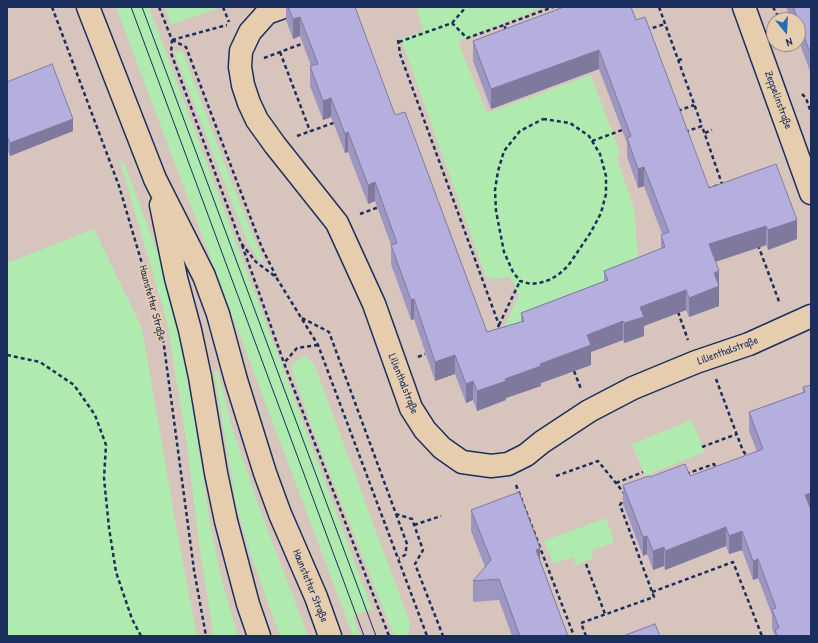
<!DOCTYPE html>
<meta charset="utf-8">
<style>
body{margin:0}
#map{position:relative;width:818px;height:643px;overflow:hidden;background:#d7c4bd;font-family:"Patrick Hand",sans-serif}
canvas{display:block}
.frame{position:absolute;inset:0;border:8px solid #1b2f5e;pointer-events:none}
.north{position:absolute;left:766px;top:12px;width:40px;height:40px;box-sizing:border-box;background:#e6cdae;border:1px solid #958e8e;border-radius:50%;rotate:162deg;font-size:11px;font-weight:700;line-height:16px;text-align:center;color:#1b2f5e}
.north::after{content:'';display:block;margin:auto;width:14px;height:18px;background:#1f6fb2;clip-path:polygon(50% 0,100% 100%,50% 72%,0 100%)}
</style>
<div id="map">
<canvas width="818" height="643"></canvas>
<div class="frame"></div>
<div class="north">N</div>
</div>
<script>
const g = document.querySelector('canvas').getContext('2d');
g.lineJoin = 'round';
function fill(path, color) { g.fillStyle = color; g.fill(path, 'evenodd'); }
const shape = rows => new Path2D(rows.map(r => 'M' + r).join(''));
function trace(path, color, width, dash) { g.strokeStyle = color; g.lineWidth = width; g.lineCap = dash ? 'butt' : 'round'; g.setLineDash(dash || []); g.stroke(path); }
function label(font, color, halo, rows, align = 'center') {
  g.font = font + ' "Patrick Hand",sans-serif'; g.lineWidth = 4; g.setLineDash([]); g.textBaseline = 'middle'; g.strokeStyle = halo; g.fillStyle = color; for (const [text, x, y, turn = 0] of rows) {
    g.save(); g.translate(x, y); g.rotate((+turn || 0) * Math.PI / 180); g.textAlign = isNaN(turn) ? turn : align; if (halo) g.strokeText(text, 0, 0); g.fillText(text, 0, 0); g.restore();
  }
}
fill(shape([
 [116,7,149,7,372,609,353,616,360,636,353,636,348,622],
 [165,7,221,7,171,25],
 [416,7,543,7,458,42,487,113,591,75,620,153,617,159,634,208,639,267,593,295,503,330,519,295,510,276,500,279,486,277,401,39,424,31],
 [182,50,232,184,263,260,263,262,258,259,247,241,174,52],
 [119,158,125,165,158,254,178,333,193,410,210,523,222,581,238,636,214,636,213,632,199,544,186,439,167,322],
 [94,229,142,328,175,520,197,636,7,636,7,263],
 [305,356,314,364,410,623,408,636,395,636,390,626,312,428,291,367,294,362],
 [218,370,232,428,262,515,308,636,280,636,248,547,236,505,214,371],
 [691,420,705,452,645,476,632,444],
 [606,518,614,542,591,551,593,558,576,565,573,557,553,564,544,541]
]), '#afeaaf');
const street = shape([
 [744,7,811,193],
 [281,8,267,13,250,32,241,51,240,67,243,85,249,103,257,120,275,145,337,223,374,304,411,408,425,430,442,448,462,462,491,466,508,464,526,455,542,442,589,411,633,388,696,362,749,344,811,316]
]);
const secondary = shape([
 [88,7,155,179,204,276,218,314,236,380,265,473,280,514,316,597,330,636],
 [161,205,176,278,190,330,200,377,216,473,226,521,248,604,259,636]
]);
trace(street, '#1b2f5e', 25);
trace(secondary, '#1b2f5e', 25);
trace(shape([
 [52,7,119,186,162,331,194,570,206,636],
 [159,7,172,40,171,53,241,243,256,262,276,277,318,345,427,636],
 [223,7,229,22],
 [659,7,702,126],
 [773,7,780,20],
 [452,23,466,7],
 [506,30,504,25,553,7],
 [646,30,665,24],
 [172,40,186,47,262,248,276,276],
 [172,40,227,25],
 [398,40,400,54,499,325,496,331],
 [399,42,452,23,467,38,504,25],
 [280,52,310,131],
 [264,58,304,43],
 [678,60,684,59],
 [802,94,806,98,811,113],
 [678,111,694,105],
 [543,119,570,123,589,136,600,154,606,176,606,194,601,213,591,232,568,266,558,275,549,280,539,283,531,284,520,281,513,272,504,252,496,211,495,190,498,171,504,151,520,131,543,119],
 [685,132,702,126,722,184],
 [705,133,712,130],
 [297,136,336,122],
 [592,141,625,129],
 [707,189,722,184],
 [360,214,379,207],
 [242,245,284,363],
 [758,245,780,304],
 [678,312,688,340],
 [302,318,329,332,396,514,412,519,423,550,415,564,443,636],
 [499,325,520,281],
 [318,345,297,348,284,363,389,636],
 [7,355,40,362,74,385,95,415,106,445,104,478,109,528,116,572,132,619,141,636],
 [418,357,425,354],
 [574,371,581,389],
 [716,379,743,451,748,457],
 [702,447,737,434],
 [686,474,714,464,716,469],
 [556,476,598,461,624,493],
 [616,483,643,472],
 [516,485,574,636],
 [396,514,407,544,405,555,399,558],
 [414,525,441,516],
 [586,564,605,614],
 [652,592,733,562,762,636],
 [586,636,581,623,654,597,620,505,624,499]
]), '#1b2f5e', 2.5, [4, 3]);
trace(street, '#e6cdae', 22);
trace(secondary, '#e6cdae', 22);
trace(shape([
 [131,7,364,636],
 [142,7,376,636]
]), '#1b2f5e', 1);
fill(shape([
 [286,7,355,7,395,115,487,332,521,322,521,313,604,281,604,271,661,249,661,235,662,234,644,186,638,188,627,157,627,143,599,69,491,109,473,61,473,41,576,8,636,20,709,188,797,239,768,250,766,245,715,262,719,291,719,306,689,317,686,310,644,326,644,336,624,343,623,340,591,352,591,365,541,383,541,386,506,398,506,400,477,411,473,400,466,403,455,374,435,381,414,319,411,320,391,264,391,245,375,201,368,204,348,152,345,153,331,117,323,120,310,86,310,66,311,66,300,36,293,39,286,20],
 [786,7,811,7,811,74,798,39,798,20,791,20],
 [7,82,73,131,10,156,7,149],
 [811,385,811,636,775,636,772,628,772,615,758,578,753,580,742,550,729,554,726,546,665,570,664,566,653,570,647,554,643,556,623,504,623,485,650,477,690,476,757,452,749,431,749,412,803,392,803,387],
 [471,510,540,561,568,636,512,636,499,600,473,602,473,581,485,567,471,531]
]), '#9c96c1');
fill(shape([
 [300,17,300,36,293,39,293,19],
 [599,50,599,69,491,109,491,89],
 [331,98,331,117,323,120,323,101],
 [73,119,73,131,10,156,10,143],
 [348,132,348,152,345,153,345,134],
 [644,167,644,186,638,188,638,169],
 [375,182,375,201,368,204,368,185],
 [797,220,797,239,768,250,768,230],
 [766,226,766,245,709,264,709,244],
 [719,271,719,306,689,317,689,298,714,273],
 [686,290,686,310,644,326,644,336,624,343,624,323,640,307],
 [414,299,414,319,411,320,411,300],
 [623,321,623,340,591,352,591,365,541,383,541,386,506,398,506,400,477,411,477,391,540,364,587,335],
 [455,355,455,374,435,381,435,362],
 [473,381,473,400,466,403,466,384],
 [811,493,811,511,805,495],
 [726,527,726,546,665,570,665,551],
 [742,531,742,550,729,554,729,536],
 [647,536,647,554,643,556,643,537],
 [664,547,664,566,653,570,653,551],
 [540,548,540,569,536,550],
 [758,559,758,578,753,580,753,561]
]), '#7f7a9d');
const building = shape([
 [288,7,355,7,395,115,405,112,487,332,524,321,521,313,608,280,604,271,665,247,661,235,669,232,644,167,638,169,627,138,631,136,599,50,491,89,473,41,564,7,576,7,576,8,578,7,631,7,636,20,645,17,709,188,776,164,797,220,768,230,766,226,709,244,719,271,714,273,719,286,689,298,686,290,640,307,644,317,624,323,623,321,587,335,591,345,540,364,541,366,505,379,506,381,477,391,473,381,466,384,455,355,435,362,414,299,411,300,391,245,397,243,375,182,368,185,348,132,345,134,331,98,323,101,310,66,318,64,300,17,293,19,288,7],
 [793,7,811,7,811,55,793,7],
 [52,64,73,119,10,143,7,136,7,82,52,64],
 [811,385,811,493,805,495,811,510,811,636,777,636,775,630,779,628,772,609,776,608,758,559,753,561,742,531,729,536,726,527,665,551,664,547,653,551,647,536,643,537,623,485,649,476,650,477,685,464,690,476,763,449,749,412,805,392,803,387,811,385],
 [519,492,540,548,536,550,568,636,520,636,499,579,473,581,491,560,471,510,519,492],
 [655,624,660,636,623,636,655,624]
]);
fill(building, '#b5afe0');
trace(building, '#7f7a9d', 1);
label('11px', '#1b2f5e', '#e6cdae', [
 ["Zeppelinstraße",778,100,70],
 ["Haunstetter Straße",152,303,75],
 ["Lilienthalstraße",728,351,-20],
 ["Lilienthalstraße",403,384,68],
 ["Haunstetter Straße",310,586,68]
]);
</script>
